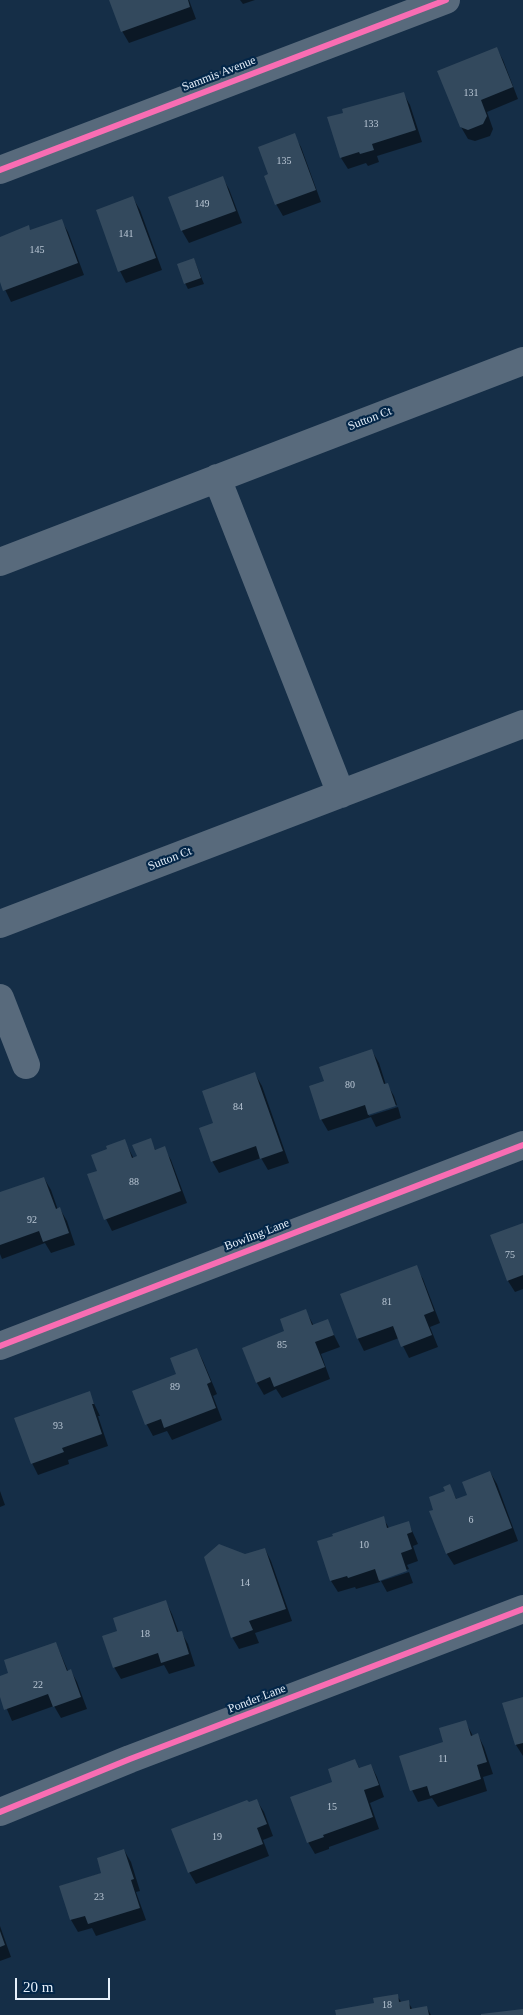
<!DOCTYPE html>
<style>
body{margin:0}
#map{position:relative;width:523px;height:2015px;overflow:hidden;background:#152e47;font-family:Georgia,serif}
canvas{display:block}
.scale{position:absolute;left:15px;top:1978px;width:95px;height:22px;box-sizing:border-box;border:2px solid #e6f0fb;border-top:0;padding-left:6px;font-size:15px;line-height:18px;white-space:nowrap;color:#e6f0fb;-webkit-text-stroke:4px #032648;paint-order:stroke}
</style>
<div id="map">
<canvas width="523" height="2015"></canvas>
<div class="scale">20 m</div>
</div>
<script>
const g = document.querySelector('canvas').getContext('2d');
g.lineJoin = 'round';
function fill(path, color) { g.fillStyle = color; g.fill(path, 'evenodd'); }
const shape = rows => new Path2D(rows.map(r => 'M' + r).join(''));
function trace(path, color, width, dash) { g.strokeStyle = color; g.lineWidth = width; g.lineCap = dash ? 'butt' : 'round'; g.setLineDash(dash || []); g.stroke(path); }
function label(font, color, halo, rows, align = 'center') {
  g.font = font + ' Georgia,serif'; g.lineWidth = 4.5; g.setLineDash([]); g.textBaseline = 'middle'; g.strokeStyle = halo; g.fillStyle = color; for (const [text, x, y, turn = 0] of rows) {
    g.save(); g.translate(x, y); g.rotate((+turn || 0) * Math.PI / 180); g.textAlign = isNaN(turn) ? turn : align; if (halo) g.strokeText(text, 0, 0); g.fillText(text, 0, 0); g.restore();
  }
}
fill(shape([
 [111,0,189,0,196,19,129,43,122,31],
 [240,0,255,0,243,4],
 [497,49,503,60,518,99,487,112,493,129,490,136,475,141,468,139,461,127],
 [403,93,410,105,422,142,377,156,379,162,368,166,366,163,348,169,341,158],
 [294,135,301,147,321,202,283,216,276,204,270,175],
 [222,177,229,189,242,223,189,243,182,231,170,198],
 [133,198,140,210,162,270,126,283,120,271],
 [61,220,68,232,84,275,11,302,0,279,0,238,31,232],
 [194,259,204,284,188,289,185,283],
 [372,1051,379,1063,386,1085,387,1084,394,1096,397,1105,369,1114,369,1116,398,1107,401,1118,376,1127,371,1117,328,1131,321,1119,325,1082],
 [255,1074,262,1086,289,1163,268,1170,261,1158,219,1173,212,1161,215,1124],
 [124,1140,134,1159,138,1157,150,1140,156,1151,164,1148,171,1160,187,1203,112,1231,106,1219,98,1172,109,1150],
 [44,1178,51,1190,58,1210,60,1209,67,1221,75,1245,51,1253,45,1243,2,1259,0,1254,0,1194],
 [523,1225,523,1289,515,1292,508,1281],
 [416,1267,423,1279,440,1323,430,1327,438,1347,409,1358,399,1338,364,1351,358,1339,341,1295],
 [305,1310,314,1326,327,1321,340,1347,321,1354,330,1379,282,1398,276,1389,264,1395,257,1383,243,1349,286,1332],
 [197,1349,203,1361,217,1394,213,1396,222,1420,172,1440,167,1431,153,1436,147,1425,134,1392,178,1375],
 [89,1393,100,1416,98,1416,108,1446,68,1460,69,1464,38,1475,32,1463],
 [490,1472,497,1484,518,1541,454,1565,447,1554,446,1492,449,1485,457,1500,468,1496],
 [0,1491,5,1505,0,1507],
 [383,1518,389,1528,408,1522,418,1544,413,1546,418,1561,407,1565,409,1569,380,1579,380,1582,356,1589,355,1587,338,1592,331,1581],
 [265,1549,271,1561,292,1621,255,1633,259,1643,239,1649,232,1637,245,1556],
 [409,1572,413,1583,387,1592,381,1581],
 [166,1602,172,1614,179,1633,181,1632,188,1644,195,1666,169,1674,164,1665,121,1679,114,1667,119,1632],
 [56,1643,68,1671,71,1671,77,1682,87,1709,61,1718,54,1706,12,1721,0,1693,0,1677,10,1674],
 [523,1698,523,1756,516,1745],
 [465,1721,473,1736,478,1735,484,1747,493,1774,483,1777,487,1791,438,1807,432,1798,418,1802,412,1790,445,1743],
 [355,1760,360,1769,371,1765,377,1777,384,1797,370,1803,379,1829,329,1847,329,1849,315,1854,308,1842,334,1783],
 [257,1801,264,1812,273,1836,263,1840,269,1856,196,1884,189,1872,248,1804],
 [124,1850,131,1862,140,1891,136,1892,146,1920,96,1936,92,1928,78,1932,71,1920,61,1886,102,1873],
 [0,1926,11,1957,0,1961],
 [397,1996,402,2003,408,2002,413,2010,427,2008,431,2015,338,2015]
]), '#0007');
fill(shape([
 [109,0,188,0,190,7,121,32],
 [497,47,513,87,481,100,487,116,483,124,468,130,460,127,437,71],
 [404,92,416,130,372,144,374,150,360,154,359,152,340,158,327,117,343,113,342,109],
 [295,133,316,190,275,205,264,176,268,174,258,147],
 [223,176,236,211,181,231,168,197],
 [133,196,156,258,118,272,96,210],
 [62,219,78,263,3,291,0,282,0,237,29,225,30,230],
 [194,258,201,278,184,284,177,264],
 [372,1049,384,1084,388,1083,396,1106,368,1115,365,1105,320,1120,309,1086,324,1081,319,1067],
 [255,1072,283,1151,260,1159,256,1146,211,1162,199,1128,213,1123,202,1091],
 [151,1138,155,1150,165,1146,181,1191,104,1220,87,1174,97,1171,91,1155,107,1149,106,1146,125,1139,132,1158,137,1156,132,1145],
 [44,1177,56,1209,60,1207,69,1233,43,1242,39,1231,0,1245,0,1192],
 [523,1223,523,1275,507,1281,490,1235],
 [417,1265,434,1311,424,1315,432,1335,401,1347,393,1326,357,1339,340,1294],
 [306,1309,312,1325,328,1319,334,1335,315,1342,325,1367,274,1387,270,1377,256,1383,242,1348,284,1331,280,1319],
 [197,1348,211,1382,207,1384,216,1408,164,1428,161,1419,145,1425,132,1391,176,1374,170,1358],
 [90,1391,94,1404,92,1404,102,1434,62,1448,64,1452,31,1464,14,1418],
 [490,1471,512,1528,446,1554,429,1511,433,1510,429,1497,445,1491,443,1487,450,1484,456,1499,467,1495,462,1482],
 [384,1516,387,1528,409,1521,412,1532,407,1534,412,1549,401,1553,407,1571,379,1581,375,1569,348,1578,347,1576,330,1581,317,1541,333,1536,332,1534],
 [219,1544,245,1554,265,1548,286,1609,249,1621,253,1630,231,1638,204,1557],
 [166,1600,177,1632,182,1631,189,1654,161,1663,158,1653,113,1668,102,1636,117,1631,113,1618],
 [56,1642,67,1671,71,1669,81,1697,53,1707,48,1694,4,1710,0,1697,0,1676,8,1673,4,1660],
 [523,1697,523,1743,515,1745,502,1703],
 [466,1720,471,1736,478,1733,487,1762,477,1765,481,1779,430,1796,427,1786,410,1791,399,1756,443,1742,439,1728],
 [355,1759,359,1768,371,1764,379,1785,364,1790,373,1817,323,1835,324,1837,307,1843,290,1797,332,1782,328,1769],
 [257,1799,267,1824,257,1828,263,1844,188,1873,171,1829,247,1800,249,1802],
 [124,1849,134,1879,131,1880,140,1908,88,1924,85,1916,70,1920,59,1886,101,1873,97,1858],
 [0,1931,5,1945,0,1947],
 [398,1994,399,2002,409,2000,410,2009,427,2006,429,2015,336,2015,335,2010,374,2003,373,1998],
 [523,2009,523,2015,481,2015,481,2014]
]), '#33495d');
trace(shape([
 [0,170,446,0],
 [217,478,341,794],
 [0,562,523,361],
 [0,924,523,724],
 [0,998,26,1065],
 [0,1346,523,1145],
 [0,1812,130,1759,523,1609]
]), '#586a7c', 28);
trace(shape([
 [0,170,446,0],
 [0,1346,523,1145],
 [0,1812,130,1759,523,1609]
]), '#f96db3', 6);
label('10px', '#b9c6d4', null, [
 ["131",471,93],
 ["133",371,124],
 ["135",284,161],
 ["149",202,204],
 ["141",126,234],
 ["145",37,250],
 ["80",350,1085],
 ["84",238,1107],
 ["88",134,1182],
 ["92",32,1220],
 ["75",510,1255],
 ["81",387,1302],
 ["85",282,1345],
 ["89",175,1387],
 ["93",58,1426],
 ["6",471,1520],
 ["10",364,1545],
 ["14",245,1583],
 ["18",145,1634],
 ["22",38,1685],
 ["11",443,1759],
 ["15",332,1807],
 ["19",217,1837],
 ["23",99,1897],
 ["18",387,2005]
]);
label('12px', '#e6f0fb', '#032648', [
 ["Sammis Avenue",219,74,-21],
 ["Sutton Ct",370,419,-21],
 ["Sutton Ct",170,859,-21],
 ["Bowling Lane",257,1235,-21],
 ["Ponder Lane",257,1699,-21]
]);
</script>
